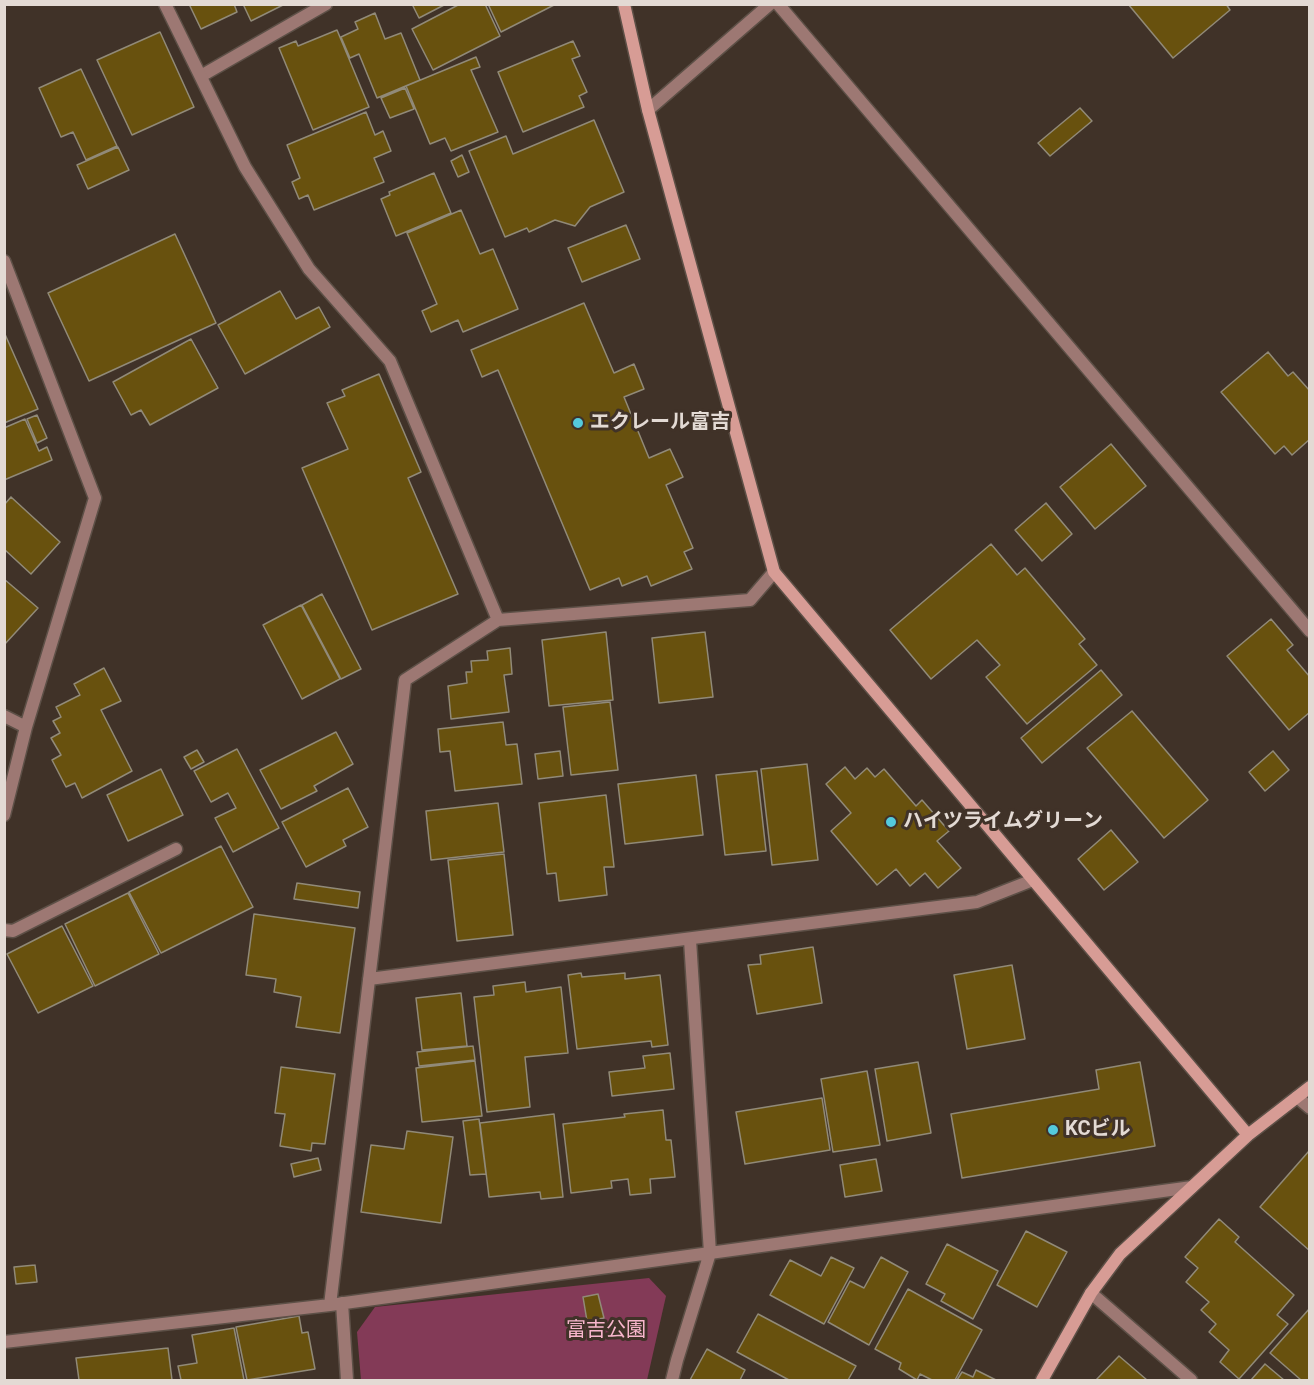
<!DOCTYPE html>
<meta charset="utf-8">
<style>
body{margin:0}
#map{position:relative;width:1314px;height:1385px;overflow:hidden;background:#403228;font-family:Roboto,sans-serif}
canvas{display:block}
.frame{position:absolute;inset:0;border:6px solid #e3dad4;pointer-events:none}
</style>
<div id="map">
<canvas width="1314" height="1385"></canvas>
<div class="frame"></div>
</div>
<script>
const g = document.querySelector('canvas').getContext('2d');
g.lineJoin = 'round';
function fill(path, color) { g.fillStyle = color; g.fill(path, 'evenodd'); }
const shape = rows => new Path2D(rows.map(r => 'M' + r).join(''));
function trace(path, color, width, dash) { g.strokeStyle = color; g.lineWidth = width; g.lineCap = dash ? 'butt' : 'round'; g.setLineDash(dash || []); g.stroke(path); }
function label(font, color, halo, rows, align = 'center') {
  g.font = font + ' Roboto,"Noto Sans JP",sans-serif'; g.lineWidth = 6; g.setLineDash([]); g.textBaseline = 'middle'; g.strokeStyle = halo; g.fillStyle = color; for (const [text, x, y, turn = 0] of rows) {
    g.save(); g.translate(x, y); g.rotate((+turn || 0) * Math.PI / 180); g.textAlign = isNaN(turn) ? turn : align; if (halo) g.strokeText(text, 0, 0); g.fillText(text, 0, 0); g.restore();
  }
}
fill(shape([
 [649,1278,666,1296,647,1380,361,1380,357,1332,375,1307]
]), '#833a57');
const building = shape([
 [189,4,234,4,237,12,201,29,189,4],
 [243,4,285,4,251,21,243,4],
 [412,4,446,4,419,18,412,4],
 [460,4,485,4,500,36,433,70,412,29,460,4],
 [488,4,556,4,501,32,488,4],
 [1128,4,1226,4,1230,10,1173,58,1128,4],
 [375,13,385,39,401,33,420,80,377,98,359,54,350,58,341,37,358,29,355,22,375,13],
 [337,30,369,107,313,130,279,48,296,41,298,46,337,30],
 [160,32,194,107,132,135,97,60,160,32],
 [573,41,580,56,572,59,587,92,579,96,584,107,523,132,498,72,573,41],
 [476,57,480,67,471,70,498,132,451,151,445,138,430,144,406,86,476,57],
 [81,69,117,146,86,160,73,132,61,137,39,88,81,69],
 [405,88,414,109,390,118,381,98,405,88],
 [1080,108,1092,121,1050,156,1038,143,1080,108],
 [366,112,375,135,383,131,391,151,374,158,384,182,314,210,308,195,299,199,292,182,300,178,287,145,366,112],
 [594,120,624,192,590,207,575,226,555,220,529,232,527,228,505,237,469,151,506,136,513,154,594,120],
 [118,147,129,170,88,189,77,165,118,147],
 [462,155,469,172,458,177,451,161,462,155],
 [434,173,451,213,396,236,381,199,390,195,389,192,434,173],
 [461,210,480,254,493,249,518,309,463,332,458,320,431,332,422,311,437,304,407,233,461,210],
 [626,225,640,259,582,282,568,248,626,225],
 [175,234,216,323,89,381,48,293,175,234],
 [280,291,296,319,319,307,330,327,245,374,218,325,280,291],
 [584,303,614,373,634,364,644,389,624,397,649,458,670,449,683,477,666,485,693,548,684,552,692,569,651,586,647,576,622,586,619,578,590,590,498,370,482,377,471,350,584,303],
 [4,332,38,409,4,423,4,332],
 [191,339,218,388,150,425,141,410,131,415,113,382,191,339],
 [1268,352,1288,376,1293,372,1310,391,1310,439,1292,455,1284,446,1275,454,1221,392,1268,352],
 [379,374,421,472,408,478,458,594,372,630,302,468,348,449,327,403,345,396,342,390,379,374],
 [37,415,47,438,37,443,27,419,37,415],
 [25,419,39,451,47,447,52,460,4,480,4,428,25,419],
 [1111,444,1146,486,1095,529,1060,487,1111,444],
 [11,497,60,542,31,574,4,549,4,505,11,497],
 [1046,503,1072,534,1042,561,1015,530,1046,503],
 [991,544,1017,575,1025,568,1085,639,1079,644,1097,665,1027,724,986,677,1000,665,977,640,931,679,890,630,991,544],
 [4,579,38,608,4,645,4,579],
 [322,594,361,669,341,679,302,605,322,594],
 [301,605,340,679,302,699,263,625,301,605],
 [1271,619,1293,645,1287,650,1310,677,1310,712,1289,730,1227,656,1271,619],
 [606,632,613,700,549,706,542,640,606,632],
 [705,632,713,697,659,703,652,638,705,632],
 [510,648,512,674,504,675,509,712,451,719,448,686,467,683,466,672,472,672,471,661,488,660,487,651,510,648],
 [104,668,121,701,101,710,132,771,82,798,75,783,66,787,52,760,61,755,51,738,60,733,53,721,61,717,56,707,80,695,74,684,104,668],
 [1101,670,1122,695,1042,763,1021,738,1101,670],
 [610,702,618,770,571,775,563,707,610,702],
 [1132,711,1208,800,1164,838,1087,748,1132,711],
 [503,722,506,745,517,744,522,784,455,791,450,751,440,752,438,729,503,722],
 [336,732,353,764,314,786,317,791,281,809,260,770,336,732],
 [237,749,279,828,233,852,215,818,236,808,228,793,211,802,194,771,237,749],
 [197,750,204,762,191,769,184,757,197,750],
 [560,751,563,776,538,779,535,754,560,751],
 [1273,751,1289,770,1265,791,1249,772,1273,751],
 [807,764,818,860,772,865,761,769,807,764],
 [845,767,855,779,867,768,875,777,884,769,916,806,922,800,949,831,937,841,961,868,938,888,925,873,910,886,896,869,877,885,831,831,851,813,826,784,845,767],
 [161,769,183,815,128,841,107,795,161,769],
 [757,771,766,851,725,855,716,775,757,771],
 [696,775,703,835,625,844,618,784,696,775],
 [348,788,368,827,343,840,346,846,306,867,282,822,348,788],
 [606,795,614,867,604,867,607,895,559,901,556,873,547,874,539,803,606,795],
 [498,803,504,852,431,860,426,811,498,803],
 [1111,830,1138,862,1104,890,1078,859,1111,830],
 [221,846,253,907,161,953,129,892,221,846],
 [504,854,513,935,457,941,448,860,504,854],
 [297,883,360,892,358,908,294,899,297,883],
 [128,893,159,954,95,986,65,924,128,893],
 [254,914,355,928,340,1033,296,1027,301,997,274,992,276,979,246,975,254,914],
 [62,926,93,986,38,1013,7,954,62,926],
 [813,947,822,1003,757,1014,748,965,761,964,760,955,813,947],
 [1012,965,1025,1039,967,1049,954,975,1012,965],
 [581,973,582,977,625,973,625,979,660,975,668,1045,652,1047,651,1041,577,1049,568,975,581,973],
 [525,982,526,992,561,987,568,1053,525,1057,530,1107,487,1112,474,997,494,995,493,986,525,982],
 [461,993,467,1046,422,1050,416,998,461,993],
 [473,1046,475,1060,419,1066,417,1052,473,1046],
 [670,1053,674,1089,612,1096,609,1072,645,1068,643,1056,670,1053],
 [475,1061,482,1116,422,1122,416,1068,475,1061],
 [918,1062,931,1133,887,1141,875,1069,918,1062],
 [1140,1062,1155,1146,962,1178,951,1114,1099,1089,1096,1070,1140,1062],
 [281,1067,335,1074,325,1144,312,1143,311,1151,280,1146,285,1114,275,1113,281,1067],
 [867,1071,880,1145,833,1152,821,1079,867,1071],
 [822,1098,830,1150,745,1164,736,1112,822,1098],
 [663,1110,666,1140,671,1140,675,1177,650,1179,651,1193,630,1195,628,1179,611,1181,612,1188,571,1193,563,1124,625,1117,624,1114,663,1110],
 [554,1114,563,1197,541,1199,540,1192,489,1197,480,1123,554,1114],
 [479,1119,486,1174,470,1175,463,1121,479,1119],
 [407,1131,453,1137,441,1223,361,1212,371,1145,404,1149,407,1131],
 [1309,1151,1310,1152,1310,1251,1260,1207,1309,1151],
 [318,1158,321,1170,294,1177,291,1164,318,1158],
 [876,1159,882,1191,845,1197,840,1165,876,1159],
 [1219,1219,1239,1237,1235,1242,1294,1295,1277,1315,1288,1324,1239,1379,1220,1362,1229,1350,1209,1332,1216,1324,1201,1310,1209,1302,1186,1282,1198,1268,1185,1257,1219,1219],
 [1026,1231,1067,1252,1037,1307,997,1285,1026,1231],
 [947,1244,998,1271,973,1319,941,1301,945,1294,926,1284,947,1244],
 [831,1257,854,1268,824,1324,770,1295,790,1260,821,1276,831,1257],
 [881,1257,908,1272,869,1345,828,1322,850,1281,864,1288,881,1257],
 [35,1265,37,1282,16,1284,14,1267,35,1265],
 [908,1289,982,1330,955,1380,932,1380,920,1374,917,1380,899,1369,901,1363,875,1349,908,1289],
 [598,1294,604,1318,587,1321,583,1297,598,1294],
 [1310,1308,1310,1380,1301,1380,1270,1353,1310,1308],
 [758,1314,856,1366,848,1380,789,1380,737,1352,758,1314],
 [299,1316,302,1333,308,1332,315,1369,247,1380,236,1327,299,1316],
 [234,1328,244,1380,181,1380,178,1366,197,1363,192,1335,234,1328],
 [168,1348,172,1380,79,1380,76,1358,168,1348],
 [707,1349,745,1370,740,1380,690,1380,707,1349],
 [1119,1356,1147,1380,1096,1380,1119,1356],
 [1265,1364,1284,1380,1251,1380,1265,1364],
 [976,1370,996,1380,957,1380,962,1372,973,1377,976,1370]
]);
fill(building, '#68510e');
trace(building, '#918a78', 1.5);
const lane = shape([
 [201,76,326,4],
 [4,930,13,931,176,849]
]);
const street = shape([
 [165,4,245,167,309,269,390,361,498,620,750,600,774,572],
 [778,4,1310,631],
 [648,110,770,4],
 [4,261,95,498,26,727,4,815],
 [4,716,26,727],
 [369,979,977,902,1033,880],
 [1297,1097,1310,1108],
 [1091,1293,1191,1380],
 [342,1303,347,1380],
 [330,1305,405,680,498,620],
 [4,1342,330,1305,1192,1187],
 [672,1380,677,1360,710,1253,690,940]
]);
const secondary = shape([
 [624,4,648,110,774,572,1248,1135],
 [1042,1380,1091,1293,1120,1254,1248,1135,1310,1087]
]);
trace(lane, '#5d5047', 15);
trace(street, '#5d5047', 15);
trace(secondary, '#5d5047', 15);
trace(lane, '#9d7873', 12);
trace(street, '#9d7873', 12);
trace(secondary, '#d79c95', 12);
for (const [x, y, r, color] of [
 [578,423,6,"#54cadd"],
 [891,822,6,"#54cadd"],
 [1053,1130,6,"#54cadd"]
]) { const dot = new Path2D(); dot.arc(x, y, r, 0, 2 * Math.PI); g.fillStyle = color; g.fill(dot); trace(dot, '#403228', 2); }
label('bold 20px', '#e3dad4', '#403228', [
 ["エクレール富吉",590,423],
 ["ハイツライムグリーン",903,822],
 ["KCビル",1065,1130]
], 'left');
label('20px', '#f8b6cc', '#403228', [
 ["富吉公園",606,1331]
]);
</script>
